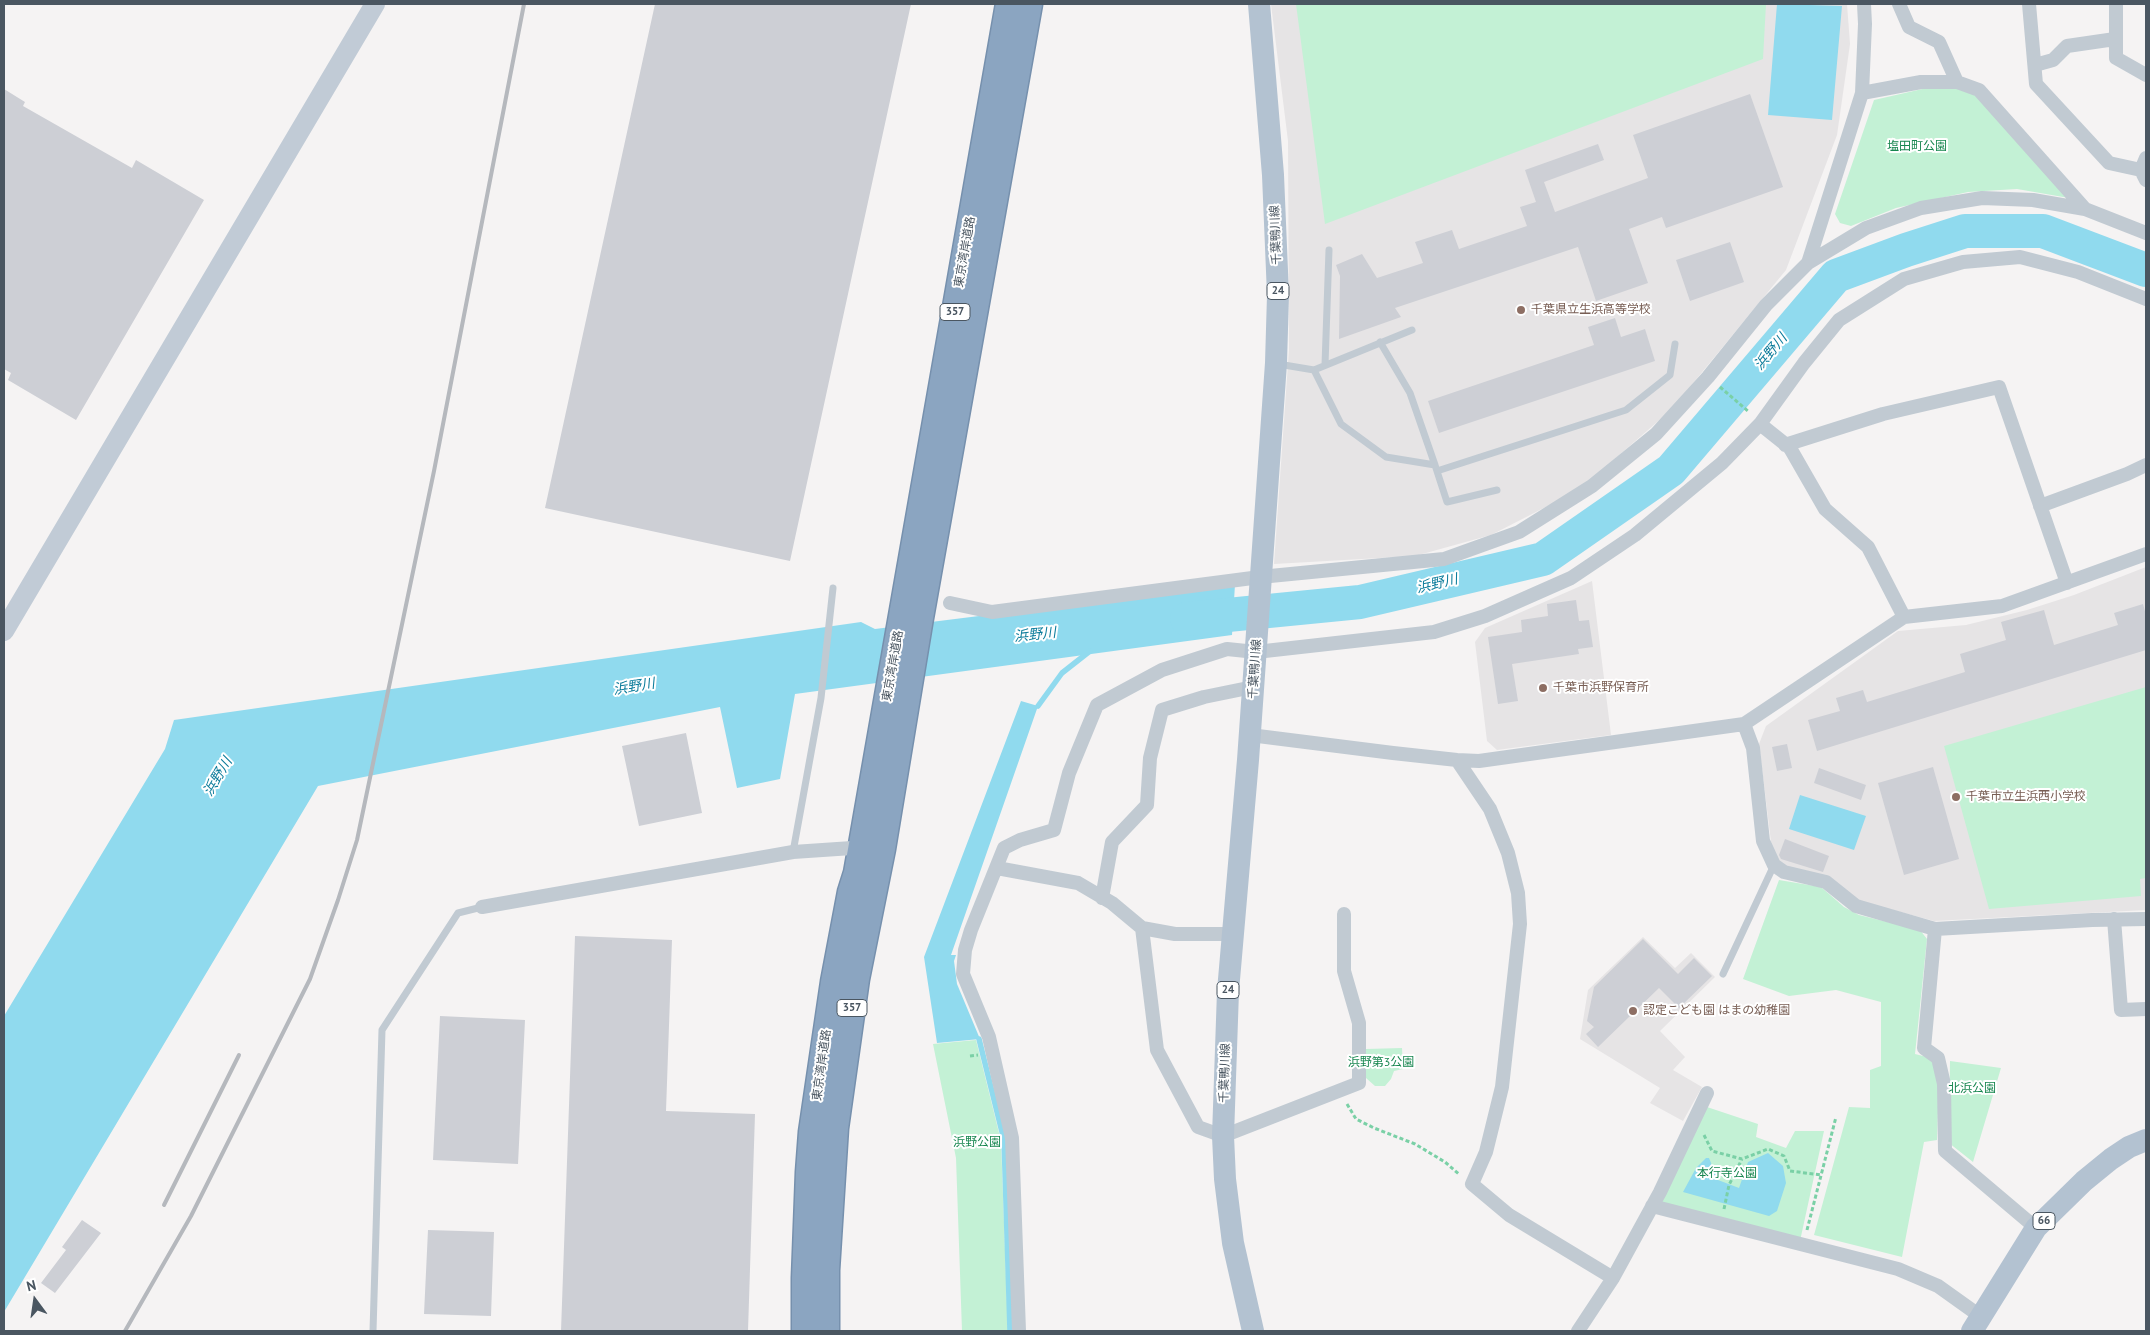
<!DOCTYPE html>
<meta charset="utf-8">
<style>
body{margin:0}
#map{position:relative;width:2150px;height:1335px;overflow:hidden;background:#f5f3f3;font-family:"PT Sans",sans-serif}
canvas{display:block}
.frame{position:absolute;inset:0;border:5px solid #4a5661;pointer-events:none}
.north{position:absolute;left:10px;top:1275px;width:50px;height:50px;-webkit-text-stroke:4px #fff;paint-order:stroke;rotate:346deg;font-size:14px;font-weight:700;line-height:20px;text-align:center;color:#4a5661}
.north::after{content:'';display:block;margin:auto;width:18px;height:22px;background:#4a5661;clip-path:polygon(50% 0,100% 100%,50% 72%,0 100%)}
</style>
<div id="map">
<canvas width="2150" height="1335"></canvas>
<div class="frame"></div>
<div class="north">N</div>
</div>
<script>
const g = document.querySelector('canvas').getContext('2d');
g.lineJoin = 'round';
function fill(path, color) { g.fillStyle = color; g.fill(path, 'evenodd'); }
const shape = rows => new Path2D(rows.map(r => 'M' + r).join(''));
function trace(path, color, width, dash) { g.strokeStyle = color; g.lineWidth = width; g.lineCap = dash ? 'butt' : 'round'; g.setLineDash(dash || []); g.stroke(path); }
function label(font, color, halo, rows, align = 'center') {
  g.font = font + ' "PT Sans","Noto Sans JP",sans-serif'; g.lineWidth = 4; g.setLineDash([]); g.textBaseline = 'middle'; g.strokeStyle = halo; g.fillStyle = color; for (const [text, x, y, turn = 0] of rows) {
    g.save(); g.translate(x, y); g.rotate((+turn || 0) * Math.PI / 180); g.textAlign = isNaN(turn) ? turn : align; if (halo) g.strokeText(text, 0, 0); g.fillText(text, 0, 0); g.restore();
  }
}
fill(shape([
 [1271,4,1847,4,1850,44,1837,135,1786,270,1671,410,1579,490,1491,535,1415,556,1274,564,1289,349,1288,141],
 [2146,567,2146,910,1934,921,1859,901,1785,870,1772,850,1759,744,1766,726,1898,631,1966,625,2027,610,2074,595],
 [1592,581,1611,735,1497,750,1487,741,1475,642,1485,628],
 [1643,937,1675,968,1691,953,1715,977,1660,1031,1685,1057,1673,1070,1702,1087,1683,1121,1650,1103,1660,1088,1580,1039,1588,990]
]), '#e6e4e5');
fill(shape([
 [1296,4,1766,4,1763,59,1325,224],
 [1940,85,1975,93,2069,198,2017,189,1968,192,1896,208,1851,226,1840,223,1835,214,1874,100],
 [2146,687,2146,878,2140,879,2141,896,1989,909,1944,746],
 [1779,880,1821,887,1844,907,1859,915,1920,930,1927,939,1915,1054,1931,1058,1939,1083,1937,1140,1924,1142,1902,1257,1814,1235,1849,1107,1870,1108,1870,1070,1881,1066,1881,1002,1836,990,1789,996,1743,979],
 [976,1040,1001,1141,1008,1331,962,1331,956,1158,933,1044],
 [1402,1048,1403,1069,1394,1071,1391,1079,1385,1086,1375,1086,1366,1078,1366,1049],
 [1950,1061,2001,1068,1973,1162,1949,1143],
 [1707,1107,1758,1124,1756,1137,1786,1148,1795,1131,1824,1131,1800,1241,1660,1203]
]), '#c3f1d5');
fill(shape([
 [1777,4,1842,6,1832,120,1768,115],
 [1235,584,1232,635,795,694,780,779,737,788,720,707,318,786,4,1312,4,1016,165,749,174,720,861,622,875,629],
 [1021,701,1038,706,951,955,956,955,954,961,957,984,980,1039,937,1043,924,957],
 [1800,795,1866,816,1854,850,1789,829],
 [1768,1153,1783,1166,1786,1183,1777,1211,1769,1216,1683,1192,1696,1168,1706,1158,1709,1158,1718,1180,1739,1188,1748,1162]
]), '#90daee');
trace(shape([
 [1038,706,1062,673,1090,651],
 [979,1039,1004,1140,1010,1331]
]), '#90daee', 5.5);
trace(shape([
 [1187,619,1360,602,1543,559,1671,470,1836,276,1906,250,1965,231,2043,231,2146,270]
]), '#90daee', 34);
fill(shape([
 [655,4,911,4,790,561,545,508],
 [4,89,25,102,23,106,132,168,136,160,204,200,76,420,8,380,11,373,4,369],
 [1750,94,1783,187,1666,228,1662,217,1629,229,1648,283,1596,301,1578,247,1395,308,1401,317,1339,339,1340,276,1336,265,1362,254,1377,278,1423,263,1415,242,1452,230,1459,249,1527,226,1520,207,1536,202,1525,170,1598,144,1604,160,1544,182,1555,212,1648,178,1633,135],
 [1730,242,1744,282,1690,301,1676,260],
 [1615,318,1621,337,1645,329,1655,361,1439,433,1428,401,1594,345,1588,327],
 [1576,600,1579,621,1589,620,1593,647,1578,649,1579,654,1512,664,1518,701,1498,704,1488,637,1522,632,1521,620,1548,616,1547,604],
 [2143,604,2146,615,2146,650,1817,751,1808,720,1840,711,1836,698,1863,690,1867,702,1965,672,1960,654,2006,640,2001,622,2044,610,2054,645,2118,625,2114,613],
 [686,733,702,813,639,826,622,746],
 [1787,744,1792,768,1777,771,1772,747],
 [1933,767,1959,859,1904,875,1878,783],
 [1819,768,1866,785,1861,800,1814,783],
 [1785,839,1829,856,1823,872,1781,859,1779,855],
 [575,936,672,940,666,1111,755,1114,748,1331,561,1331],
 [1643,939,1678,974,1694,958,1712,976,1679,1008,1659,988,1598,1047,1586,1034,1594,1027,1587,1021,1594,987],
 [440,1016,525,1020,518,1164,433,1160],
 [82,1220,101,1233,55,1293,41,1283,66,1250,62,1247],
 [428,1230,494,1232,491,1316,424,1314]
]), '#cdcfd5');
const highway = shape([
 [805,1331,805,1278,809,1172,812,1132,834,982,851,892,857,873,1009,4],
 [826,1331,826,1270,835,1128,856,979,882,849,920,618,1029,4]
]);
trace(highway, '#7690ad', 29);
trace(shape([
 [1720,387,1749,412],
 [970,1056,978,1055],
 [1347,1104,1356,1119,1374,1128,1415,1144,1445,1162,1460,1175],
 [1704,1135,1712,1151,1742,1159,1768,1149,1784,1156,1790,1171,1821,1175],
 [1724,1209,1729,1185,1742,1159],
 [1807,1230,1836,1117]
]), '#7ad0a6', 3, [4, 2.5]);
trace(shape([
 [1380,342,1410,393,1435,465],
 [1278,364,1314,370,1412,330],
 [1325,365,1329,250],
 [1314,370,1341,424,1386,457,1435,465,1447,502,1497,490],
 [1437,471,1626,410,1670,375,1675,344],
 [793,852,821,698,833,588],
 [1723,974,1774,865],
 [373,1331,382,1030,458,913,482,907]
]), '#c1cad2', 7);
trace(shape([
 [1899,4,1909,27,1939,42,1957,82],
 [2029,4,2036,84,2109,163,2141,170,2146,180],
 [2116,4,2116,58,2146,75],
 [2035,65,2053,60,2067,46,2115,39],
 [1862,93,1921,82,1957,82,1979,90,2085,209],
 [2141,170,2146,158],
 [1808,263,1862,93,1865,24,1864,4],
 [1760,424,1790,448,1825,509,1868,547,1904,617],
 [1785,445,1883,414,1999,387,2067,583],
 [2040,506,2127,474,2146,465],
 [950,603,992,612,1260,577,1444,559,1519,532,1592,486,1656,434,1708,377,1766,305,1808,263,1866,228,1921,208,1982,198,2033,200,2085,209,2146,233],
 [1744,724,1753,748,1763,841,1774,865,1784,872,1826,882,1856,906,1935,929,2092,920,2146,919],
 [1250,735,1393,753,1457,760,1479,761,1744,724,1904,617,2002,606,2146,554],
 [1457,760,1490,809,1508,853,1518,893,1520,924,1502,1087,1486,1152,1472,1184,1509,1215,1613,1278],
 [997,868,1078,883,1112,903,1142,928,1175,934,1232,934],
 [1102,898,1112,842,1147,805,1150,758,1162,710,1204,697,1253,687],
 [482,907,793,852,867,847],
 [2114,919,2121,1010,2146,1009],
 [1142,928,1157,1050,1198,1127,1223,1136,1359,1083,1359,1023,1344,971,1344,914],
 [1935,929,1924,1048,1938,1058,1944,1084,1945,1151,2036,1228],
 [1652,1206,1898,1269,1938,1286,1980,1316],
 [1019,1331,1012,1138,989,1037,963,974,965,950,971,930,1004,848,1020,840,1054,830,1069,773,1097,705,1162,670,1227,649,1256,652,1434,632,1485,616,1571,578,1635,535,1722,463,1760,424,1804,363,1839,320,1904,279,1963,262,2020,257,2078,272,2146,299],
 [1578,1331,1613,1278,1660,1192,1707,1093]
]), '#c1cad2', 14);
trace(shape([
 [4,631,375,4]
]), '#c1cbd6', 20);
trace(shape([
 [1253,1331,1233,1243,1225,1179,1223,1136,1228,991,1248,760,1276,363,1278,295,1273,175,1259,4],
 [1972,1331,2036,1228,2084,1181,2111,1159,2129,1147,2146,1140]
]), '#b3c2d1', 22);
trace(highway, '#8ba5c1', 26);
trace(shape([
 [164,1205,239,1055],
 [125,1331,191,1216,310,979,338,900,357,840,434,471,524,4]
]), '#b5b8bd', 4);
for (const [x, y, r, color] of [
 [1521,310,5,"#8d6e63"],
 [1543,688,5,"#8d6e63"],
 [1956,797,5,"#8d6e63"],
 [1633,1011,5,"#8d6e63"]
]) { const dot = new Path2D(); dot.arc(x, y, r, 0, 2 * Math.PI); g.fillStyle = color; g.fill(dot); trace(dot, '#fff', 2); }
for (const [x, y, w] of [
 [1278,291,22],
 [955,312,30],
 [1228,990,22],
 [852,1008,30],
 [2044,1221,22]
]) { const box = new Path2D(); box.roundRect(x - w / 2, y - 8.5, w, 17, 4); g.fillStyle = '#fff'; g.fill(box); trace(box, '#4a5661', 1); }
label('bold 11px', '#4a5661', null, [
 ["24",1278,291],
 ["357",955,312],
 ["24",1228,990],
 ["357",852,1008],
 ["66",2044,1221]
]);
label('12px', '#17864f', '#fff', [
 ["塩田町公園",1917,147],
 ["浜野第3公園",1381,1063],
 ["北浜公園",1972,1089],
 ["浜野公園",977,1143],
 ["本行寺公園",1727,1174]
]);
label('12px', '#4a5661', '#fff', [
 ["千葉鴨川線",1276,235,-92],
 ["東京湾岸道路",965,252,-80],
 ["東京湾岸道路",893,666,-80],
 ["千葉鴨川線",1255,669,-86],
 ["東京湾岸道路",822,1065,-82],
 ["千葉鴨川線",1225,1073,-88]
]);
label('12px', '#785e54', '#fff', [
 ["千葉県立生浜高等学校",1531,310],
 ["千葉市浜野保育所",1553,688],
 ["千葉市立生浜西小学校",1966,797],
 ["認定こども園 はまの幼稚園",1643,1011]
], 'left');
label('italic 14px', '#0c7c9b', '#fff', [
 ["浜野川",1771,352,-50],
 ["浜野川",1437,584,-13],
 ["浜野川",1035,635,-6],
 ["浜野川",634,687,-9],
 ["浜野川",218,777,-59]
]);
</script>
